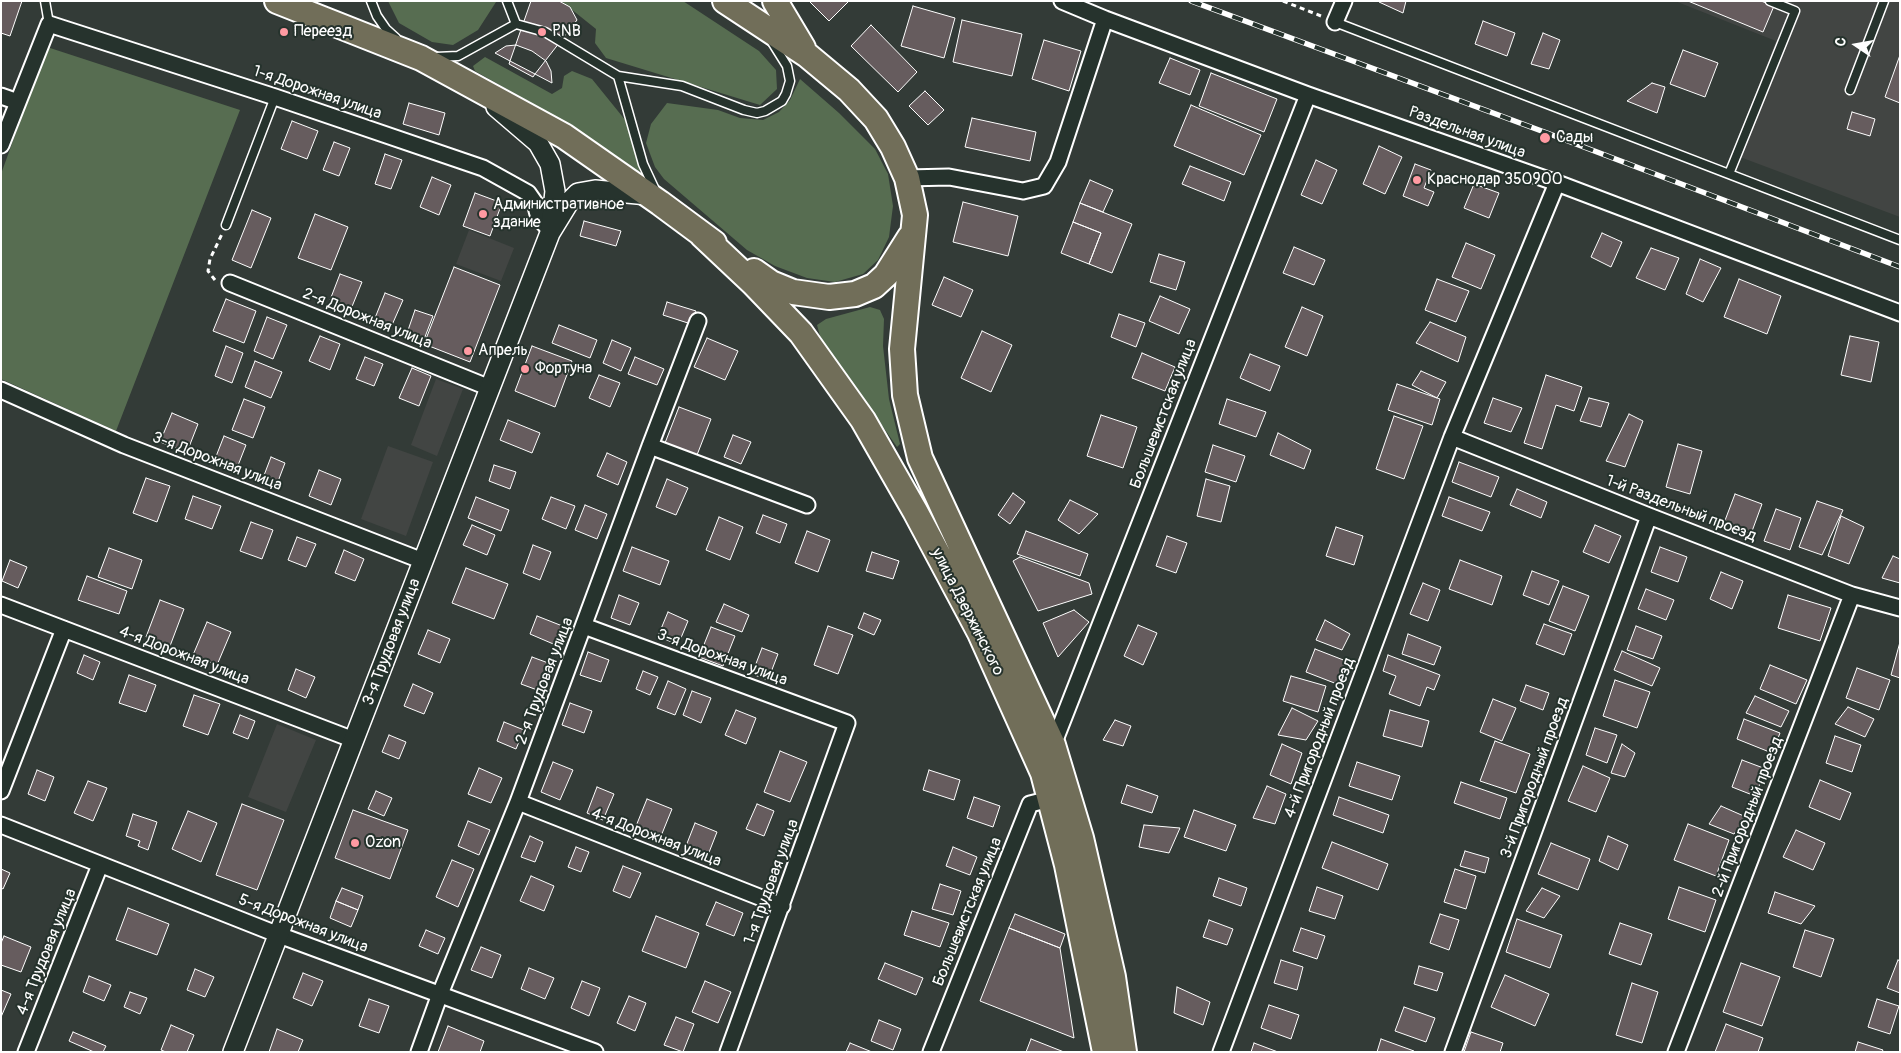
<!DOCTYPE html>
<meta charset="utf-8">
<style>
body{margin:0}
#map{position:relative;width:1901px;height:1053px;overflow:hidden;background:#333b37;font-family:Pangolin,sans-serif}
canvas{display:block}
.frame{position:absolute;inset:0;border:2px solid #fff;pointer-events:none}
.north{position:absolute;left:1831px;top:20px;width:50px;height:50px;-webkit-text-stroke:4px #26332d;paint-order:stroke;rotate:282deg;font-size:14px;font-weight:700;line-height:20px;text-align:center;color:#fff}
.north::after{content:'';display:block;margin:auto;width:18px;height:22px;background:#fff;clip-path:polygon(50% 0,100% 100%,50% 72%,0 100%)}
</style>
<div id="map">
<canvas width="1901" height="1053"></canvas>
<div class="frame"></div>
<div class="north">С</div>
</div>
<script>
const g = document.querySelector('canvas').getContext('2d');
g.lineJoin = 'round';
function fill(path, color) { g.fillStyle = color; g.fill(path, 'evenodd'); }
const shape = rows => new Path2D(rows.map(r => 'M' + r).join(''));
function trace(path, color, width, dash) { g.strokeStyle = color; g.lineWidth = width; g.lineCap = dash ? 'butt' : 'round'; g.setLineDash(dash || []); g.stroke(path); }
function label(font, color, halo, rows, align = 'center') {
  g.font = font + ' Pangolin,sans-serif'; g.lineWidth = 4; g.setLineDash([]); g.textBaseline = 'middle'; g.strokeStyle = halo; g.fillStyle = color; for (const [text, x, y, turn = 0] of rows) {
    g.save(); g.translate(x, y); g.rotate((+turn || 0) * Math.PI / 180); g.textAlign = isNaN(turn) ? turn : align; if (halo) g.strokeText(text, 0, 0); g.fillText(text, 0, 0); g.restore();
  }
}
fill(shape([
 [1675,1,1900,1,1900,217,1732,154,1776,41],
 [469,230,514,248,501,281,456,264],
 [436,379,463,389,437,456,411,445],
 [388,446,433,462,406,536,361,519],
 [277,724,316,740,286,812,248,797]
]), '#424543');
fill(shape([
 [388,1,496,1,496,2,478,30,453,45,432,42,399,23],
 [561,1,683,1,759,51,776,70,777,89,760,105,606,58,595,43,596,29],
 [47,47,240,110,116,431,1,379,1,174],
 [485,57,552,94,562,88,564,76,572,71,592,79,626,121,640,170,637,175,540,108,475,71,473,66],
 [800,79,839,113,875,149,888,174,893,206,889,237,878,260,863,274,835,282,807,278,775,266,747,250,664,179,655,167,646,143,651,124,667,103,718,110,740,118,763,120,779,112,790,100],
 [870,307,880,310,884,319,883,346,889,399,900,444,897,447,820,336,817,325,826,319]
]), '#576d51');
const building = shape([
 [1,1,22,1,10,36,1,33,1,1],
 [531,1,559,1,570,7,577,20,535,74,510,61,531,1],
 [809,1,849,1,829,21,809,1],
 [1380,1,1406,1,1403,13,1379,2,1380,1],
 [1688,1,1761,1,1774,6,1763,32,1688,1],
 [913,6,955,18,944,58,901,46,913,6],
 [962,20,1022,34,1012,76,953,62,962,20],
 [1483,21,1515,33,1507,56,1475,44,1483,21],
 [871,25,917,72,898,92,851,46,871,25],
 [1543,33,1560,40,1549,69,1531,64,1543,33],
 [1044,40,1081,51,1069,91,1032,79,1044,40],
 [516,45,532,51,546,61,551,71,552,83,535,74,533,77,509,64,510,61,495,53,506,46,516,45],
 [1683,50,1718,63,1705,97,1670,84,1683,50],
 [1900,55,1900,103,1885,97,1900,55],
 [1170,58,1200,70,1190,95,1159,83,1170,58],
 [1211,73,1277,99,1264,132,1199,106,1211,73],
 [1652,83,1665,87,1657,113,1627,101,1652,83],
 [925,91,944,110,928,125,909,106,925,91],
 [409,103,445,113,439,135,403,124,409,103],
 [1191,105,1261,135,1244,175,1174,146,1191,105],
 [1852,112,1875,119,1870,136,1847,129,1852,112],
 [972,118,1036,132,1030,161,965,147,972,118],
 [292,121,318,131,307,159,281,149,292,121],
 [334,142,350,148,339,176,323,170,334,142],
 [1379,146,1402,157,1385,194,1363,184,1379,146],
 [385,154,402,160,391,189,375,184,385,154],
 [1316,160,1337,170,1322,204,1301,195,1316,160],
 [1415,164,1431,170,1424,188,1434,192,1428,206,1403,196,1415,164],
 [1190,166,1231,182,1224,201,1182,184,1190,166],
 [432,177,451,185,439,215,420,207,432,177],
 [1090,180,1113,190,1103,212,1080,203,1090,180],
 [1474,184,1499,193,1489,218,1464,208,1474,184],
 [475,193,502,203,490,236,463,226,475,193],
 [963,202,1018,216,1008,256,953,242,963,202],
 [1080,203,1132,224,1112,273,1089,264,1101,233,1073,222,1080,203],
 [252,210,271,218,251,268,232,260,252,210],
 [315,214,348,227,331,270,298,258,315,214],
 [584,221,621,231,616,246,580,236,584,221],
 [1073,222,1101,233,1089,264,1061,253,1073,222],
 [1602,233,1622,242,1611,267,1591,257,1602,233],
 [1466,243,1495,255,1481,289,1452,277,1466,243],
 [1294,247,1325,260,1314,285,1283,273,1294,247],
 [1651,248,1679,258,1665,290,1636,278,1651,248],
 [1159,254,1185,262,1176,290,1150,282,1159,254],
 [1700,259,1721,268,1703,302,1686,294,1700,259],
 [454,267,500,285,470,362,424,344,454,267],
 [340,274,362,282,351,309,330,300,340,274],
 [944,277,973,290,961,317,932,305,944,277],
 [1437,279,1469,291,1456,322,1425,310,1437,279],
 [1739,279,1781,296,1767,334,1724,317,1739,279],
 [385,293,403,300,392,325,375,318,385,293],
 [1160,296,1190,309,1179,334,1149,321,1160,296],
 [226,299,256,311,244,343,213,331,226,299],
 [667,302,696,311,691,324,663,315,667,302],
 [1302,307,1323,316,1307,356,1285,347,1302,307],
 [415,310,433,316,423,342,406,336,415,310],
 [1119,314,1145,323,1136,347,1111,337,1119,314],
 [267,317,287,325,273,359,254,351,267,317],
 [1430,322,1466,337,1458,362,1416,343,1430,322],
 [559,325,597,340,590,358,552,343,559,325],
 [982,331,1012,345,991,392,961,378,982,331],
 [320,336,340,344,330,370,309,361,320,336],
 [1850,336,1879,342,1871,382,1841,375,1850,336],
 [707,338,738,351,725,380,694,367,707,338],
 [612,340,631,348,621,371,603,363,612,340],
 [226,346,243,353,232,383,215,376,226,346],
 [532,346,572,361,555,407,515,391,532,346],
 [1142,353,1175,367,1165,391,1132,378,1142,353],
 [1250,354,1280,366,1270,391,1240,378,1250,354],
 [365,357,383,364,374,386,356,379,365,357],
 [635,357,664,369,657,385,628,374,635,357],
 [255,361,282,372,271,398,245,387,255,361],
 [412,368,431,376,419,406,399,398,412,368],
 [1421,371,1446,382,1437,398,1412,385,1421,371],
 [599,375,620,383,610,407,589,398,599,375],
 [1546,375,1582,387,1574,411,1556,405,1542,449,1524,443,1546,375],
 [1397,384,1440,399,1432,425,1388,410,1397,384],
 [1493,398,1522,408,1511,432,1484,423,1493,398],
 [1589,398,1609,403,1601,427,1580,421,1589,398],
 [244,399,265,407,253,438,232,430,244,399],
 [1227,399,1266,412,1256,437,1219,424,1227,399],
 [679,407,711,419,697,455,665,443,679,407],
 [172,413,198,424,187,452,160,442,172,413],
 [1629,414,1643,421,1625,467,1606,461,1629,414],
 [1101,415,1137,427,1123,468,1087,456,1101,415],
 [1394,416,1423,426,1404,479,1376,469,1394,416],
 [508,420,540,433,532,453,500,440,508,420],
 [1278,433,1311,450,1304,469,1270,455,1278,433],
 [733,435,751,442,741,464,724,457,733,435],
 [224,436,246,445,237,468,215,459,224,436],
 [1678,444,1702,451,1690,494,1666,487,1678,444],
 [1213,445,1245,456,1236,482,1205,472,1213,445],
 [607,453,627,462,618,485,597,476,607,453],
 [271,457,285,463,277,484,263,478,271,457],
 [1459,462,1499,477,1491,497,1452,482,1459,462],
 [494,465,516,472,510,489,489,481,494,465],
 [319,470,341,479,331,505,309,496,319,470],
 [146,478,170,486,157,522,133,513,146,478],
 [667,479,688,488,676,515,656,507,667,479],
 [1206,479,1230,486,1221,522,1197,516,1206,479],
 [1517,489,1547,502,1541,518,1510,505,1517,489],
 [1013,493,1025,502,1010,524,998,515,1013,493],
 [1735,494,1762,504,1751,534,1724,523,1735,494],
 [193,496,221,506,212,529,185,519,193,496],
 [476,497,509,510,501,531,468,518,476,497],
 [551,497,575,506,566,529,542,519,551,497],
 [1449,497,1490,512,1482,531,1442,516,1449,497],
 [1070,500,1098,514,1079,534,1058,520,1070,500],
 [1817,501,1843,510,1822,555,1799,547,1817,501],
 [585,505,607,514,597,539,575,530,585,505],
 [1776,509,1801,518,1790,550,1764,541,1776,509],
 [763,515,787,524,780,543,756,533,763,515],
 [1841,516,1864,527,1849,564,1828,556,1841,516],
 [719,517,743,527,730,560,706,550,719,517],
 [251,522,273,530,262,559,240,551,251,522],
 [472,525,495,535,487,555,463,545,472,525],
 [1595,525,1621,536,1609,563,1583,552,1595,525],
 [1336,527,1363,536,1354,565,1326,556,1336,527],
 [807,531,830,540,818,572,795,563,807,531],
 [1026,531,1088,554,1080,576,1017,554,1026,531],
 [1167,536,1187,543,1176,573,1156,566,1167,536],
 [297,537,316,544,306,567,288,560,297,537],
 [533,545,551,552,540,580,523,573,533,545],
 [632,547,669,561,660,585,623,571,632,547],
 [1660,547,1687,557,1678,582,1651,572,1660,547],
 [109,548,142,560,132,589,98,577,109,548],
 [344,550,364,559,355,581,335,573,344,550],
 [872,552,899,561,893,579,866,571,872,552],
 [1893,556,1900,559,1900,583,1882,578,1893,556],
 [1020,557,1089,583,1092,594,1038,611,1013,561,1020,557],
 [10,560,27,567,18,588,2,581,10,560],
 [1460,560,1502,576,1492,605,1449,589,1460,560],
 [466,568,508,584,494,619,452,603,466,568],
 [1532,571,1559,581,1549,605,1523,595,1532,571],
 [1721,572,1743,581,1732,609,1710,599,1721,572],
 [87,576,127,591,119,614,78,600,87,576],
 [1423,583,1440,590,1428,621,1410,614,1423,583],
 [1563,586,1589,596,1575,631,1549,621,1563,586],
 [1646,589,1674,600,1666,620,1638,609,1646,589],
 [619,595,639,603,630,625,611,618,619,595],
 [1788,595,1831,608,1820,641,1778,628,1788,595],
 [160,600,184,609,170,646,146,637,160,600],
 [724,604,749,615,742,632,716,622,724,604],
 [1074,610,1089,622,1058,657,1043,623,1074,610],
 [668,612,688,621,678,645,658,636,668,612],
 [864,613,881,620,874,635,858,628,864,613],
 [537,616,565,627,558,646,530,634,537,616],
 [1325,620,1350,634,1342,650,1316,640,1325,620],
 [207,622,231,632,217,665,193,655,207,622],
 [1544,624,1572,634,1564,655,1536,644,1544,624],
 [1138,625,1157,633,1143,665,1124,656,1138,625],
 [828,626,853,635,838,674,814,665,828,626],
 [1636,626,1662,636,1653,659,1627,650,1636,626],
 [711,627,735,636,723,666,699,657,711,627],
 [428,630,450,639,440,663,418,654,428,630],
 [1408,634,1441,647,1434,665,1402,654,1408,634],
 [1900,642,1900,678,1891,675,1900,642],
 [762,648,778,654,768,680,752,674,762,648],
 [1315,649,1346,661,1337,684,1306,672,1315,649],
 [1622,651,1660,668,1652,686,1614,670,1622,651],
 [588,652,609,660,601,682,580,675,588,652],
 [84,655,100,662,93,680,77,673,84,655],
 [1388,655,1440,675,1434,690,1427,687,1420,706,1389,694,1396,676,1383,671,1388,655],
 [532,657,551,664,540,691,521,684,532,657],
 [1770,665,1807,680,1796,704,1760,689,1770,665],
 [1857,668,1890,680,1879,710,1846,698,1857,668],
 [296,669,315,677,306,698,288,690,296,669],
 [643,671,658,677,650,695,636,689,643,671],
 [129,675,156,685,146,712,119,703,129,675],
 [1291,676,1326,686,1318,712,1283,701,1291,676],
 [1615,680,1650,692,1637,728,1603,716,1615,680],
 [668,681,686,689,675,715,657,708,668,681],
 [413,684,433,693,424,714,404,706,413,684],
 [1526,685,1549,693,1543,710,1520,701,1526,685],
 [692,691,711,698,701,723,683,715,692,691],
 [194,695,220,704,208,735,183,726,194,695],
 [1755,696,1789,711,1781,727,1746,713,1755,696],
 [1493,699,1516,708,1502,741,1480,732,1493,699],
 [570,703,592,711,584,733,562,725,570,703],
 [1848,707,1874,719,1865,737,1835,724,1848,707],
 [1292,708,1318,721,1306,740,1278,735,1292,708],
 [736,710,756,718,746,744,725,735,736,710],
 [1390,710,1429,721,1422,747,1383,736,1390,710],
 [240,715,255,721,248,739,233,733,240,715],
 [1744,719,1780,733,1772,753,1737,739,1744,719],
 [1115,720,1131,726,1123,746,1103,740,1115,720],
 [504,722,524,730,516,749,497,741,504,722],
 [1595,728,1617,735,1607,763,1586,755,1595,728],
 [389,735,406,742,399,759,382,752,389,735],
 [1835,736,1861,745,1852,772,1826,763,1835,736],
 [1495,741,1530,754,1516,793,1480,781,1495,741],
 [1282,744,1302,753,1291,784,1270,775,1282,744],
 [1622,744,1635,753,1625,777,1611,773,1622,744],
 [780,751,807,762,790,802,764,792,780,751],
 [1742,760,1766,769,1755,796,1732,787,1742,760],
 [553,762,573,770,560,800,541,792,553,762],
 [1357,762,1400,776,1392,800,1349,786,1357,762],
 [1583,766,1610,778,1596,812,1568,801,1583,766],
 [479,768,502,778,491,803,468,794,479,768],
 [37,770,54,777,45,801,28,794,37,770],
 [929,770,960,780,954,800,923,790,929,770],
 [1820,780,1851,793,1840,820,1809,807,1820,780],
 [88,781,107,788,93,821,74,813,88,781],
 [1461,782,1507,798,1500,819,1454,803,1461,782],
 [1127,785,1158,796,1152,813,1121,803,1127,785],
 [1267,786,1286,794,1275,824,1253,818,1267,786],
 [597,787,614,794,603,820,587,813,597,787],
 [376,791,392,798,384,816,368,809,376,791],
 [974,797,1000,806,993,827,967,818,974,797],
 [1339,797,1389,815,1383,833,1333,815,1339,797],
 [647,799,672,809,659,841,634,831,647,799],
 [242,804,284,820,257,890,216,875,242,804],
 [757,804,774,811,764,836,746,829,757,804],
 [1721,806,1746,817,1734,834,1709,824,1721,806],
 [353,810,408,830,390,879,335,858,353,810],
 [1194,810,1236,825,1226,851,1184,837,1194,810],
 [188,811,217,823,201,862,172,849,188,811],
 [133,814,157,822,148,850,138,846,140,841,126,836,133,814],
 [468,821,490,830,479,855,458,846,468,821],
 [695,823,717,832,706,860,684,851,695,823],
 [1688,824,1729,840,1716,876,1674,860,1688,824],
 [1144,825,1180,828,1169,853,1139,847,1144,825],
 [1796,830,1825,843,1813,870,1783,857,1796,830],
 [530,836,543,842,535,862,521,857,530,836],
 [1608,836,1628,845,1618,870,1599,861,1608,836],
 [1332,842,1388,864,1378,890,1322,868,1332,842],
 [1551,843,1590,859,1578,890,1538,874,1551,843],
 [576,847,589,852,581,872,568,867,576,847],
 [953,847,977,857,970,875,946,866,953,847],
 [1465,851,1489,858,1485,873,1460,866,1465,851],
 [452,860,474,869,458,907,436,897,452,860],
 [623,866,641,873,630,898,613,891,623,866],
 [1,869,10,873,3,889,1,888,1,869],
 [1455,869,1476,876,1466,909,1444,902,1455,869],
 [531,876,554,886,544,911,520,901,531,876],
 [1219,878,1247,888,1241,906,1213,896,1219,878],
 [940,884,961,891,953,915,932,909,940,884],
 [1317,887,1343,896,1335,919,1309,911,1317,887],
 [1679,887,1716,900,1705,932,1668,919,1679,887],
 [342,888,363,896,358,910,336,901,342,888],
 [1542,888,1560,896,1544,918,1526,911,1542,888],
 [1775,892,1815,906,1801,924,1768,913,1775,892],
 [336,901,358,910,351,927,330,918,336,901],
 [716,902,743,913,734,936,706,925,716,902],
 [128,908,169,924,157,955,116,940,128,908],
 [912,911,949,923,940,947,904,935,912,911],
 [1015,914,1065,934,1060,948,1009,928,1015,914],
 [1440,914,1459,920,1449,950,1430,943,1440,914],
 [656,916,699,933,686,968,642,951,656,916],
 [1517,919,1562,935,1550,968,1506,952,1517,919],
 [1209,920,1233,929,1227,945,1203,937,1209,920],
 [1620,923,1652,934,1641,965,1609,954,1620,923],
 [1009,928,1060,948,1074,1038,980,1001,1009,928],
 [1301,928,1325,936,1317,959,1293,951,1301,928],
 [426,930,445,938,438,954,419,946,426,930],
 [1805,930,1834,939,1821,977,1793,967,1805,930],
 [4,936,31,947,21,972,1,965,1,943,4,936],
 [481,947,501,955,492,978,471,970,481,947],
 [1281,960,1303,967,1297,990,1274,983,1281,960],
 [1898,960,1900,961,1900,993,1887,988,1898,960],
 [885,963,923,978,916,995,878,979,885,963],
 [1741,963,1780,977,1762,1026,1723,1012,1741,963],
 [1419,966,1443,973,1437,991,1414,984,1419,966],
 [529,968,554,978,545,999,521,989,529,968],
 [195,969,214,977,205,997,187,990,195,969],
 [303,973,323,981,312,1006,293,998,303,973],
 [1505,975,1549,994,1535,1026,1491,1007,1505,975],
 [89,976,111,985,104,1001,83,992,89,976],
 [582,981,600,988,589,1016,571,1008,582,981],
 [705,981,731,992,718,1023,692,1012,705,981],
 [1632,983,1658,992,1642,1043,1616,1035,1632,983],
 [1177,987,1210,1002,1203,1025,1174,1013,1177,987],
 [1,990,11,994,1,1017,1,990],
 [130,992,147,998,140,1014,124,1007,130,992],
 [629,996,646,1003,635,1031,617,1023,629,996],
 [369,999,389,1006,379,1033,359,1026,369,999],
 [1877,999,1899,1006,1890,1034,1868,1027,1877,999],
 [1269,1005,1299,1015,1291,1039,1261,1028,1269,1005],
 [1404,1007,1435,1018,1426,1042,1395,1031,1404,1007],
 [676,1017,694,1024,683,1052,664,1045,676,1017],
 [879,1020,901,1029,893,1050,871,1041,879,1020],
 [1726,1024,1763,1038,1758,1052,1715,1052,1726,1024],
 [171,1025,194,1035,187,1052,166,1052,161,1050,171,1025],
 [448,1026,484,1041,480,1052,438,1052,448,1026],
 [277,1029,303,1040,298,1052,269,1052,277,1029],
 [73,1032,106,1046,103,1052,94,1052,69,1041,73,1032],
 [1471,1032,1503,1043,1500,1052,1464,1052,1471,1032],
 [1031,1039,1064,1052,1026,1052,1031,1039],
 [1381,1039,1414,1051,1414,1052,1377,1052,1381,1039],
 [1858,1042,1883,1050,1882,1052,1855,1052,1858,1042],
 [850,1043,872,1052,846,1052,850,1043],
 [1254,1043,1278,1052,1251,1052,1254,1043]
]);
fill(building, '#665c5e');
trace(building, '#fff', 1);
const service = shape([
 [45,1,49,24],
 [371,1,377,16,386,29,396,38],
 [507,1,516,24],
 [1335,22,1900,240],
 [436,57,458,56,516,24,545,32,618,76,643,164,656,192],
 [618,76,682,86,744,110,757,113,765,111,782,101,786,94,790,81,787,66,772,42],
 [1850,90,1884,1],
 [1729,174,1795,11,1770,1],
 [226,225,275,97]
]);
const minor = shape([
 [1062,1,1105,19,1308,95,1557,183,1900,313],
 [1335,22,1344,1],
 [1,96,18,102],
 [1,145,49,24,275,97,483,168,528,193,535,203,539,218,550,230],
 [907,178,949,177,1023,191,1044,186,1058,162,1105,19],
 [230,283,490,388],
 [1,390,124,445,423,561],
 [1452,437,1649,516,1852,595,1900,608],
 [650,446,807,505],
 [1,605,354,740],
 [584,626,847,723,728,1052],
 [1053,745,1308,95],
 [1,791,64,629],
 [518,802,782,906],
 [1,825,279,935,595,1052],
 [26,1052,100,865],
 [419,1052,440,994,518,802,650,446,698,321],
 [931,1052,1030,804,1050,799],
 [1221,1052,1452,437,1557,183],
 [1453,1052,1649,516],
 [1676,1052,1852,595]
]);
const tertiary = shape([
 [496,107,538,143,550,164,555,191,551,227],
 [233,1052,550,233,569,202,578,193,595,190,648,195]
]);
const primary = shape([
 [277,1,421,58,564,136,660,203,714,243],
 [725,1,807,55,849,90,876,119,893,147,907,178,915,215,902,349,905,395,920,458,1053,745,1081,838,1113,977,1124,1052],
 [775,1,803,48],
 [702,235,753,283,801,333,863,420,915,511,980,633,1043,773,1067,865,1105,1052],
 [754,271,771,283,793,292,829,297,855,294,874,286,886,275,910,237]
]);
trace(service, '#fff', 11);
trace(minor, '#fff', 19);
trace(tertiary, '#fff', 22);
trace(primary, '#fff', 28);
trace(shape([
 [1283,1,1321,16],
 [215,280,208,271,210,259,222,234]
]), '#fff', 3, [5, 4]);
trace(service, '#26332d', 8);
trace(minor, '#26332d', 15);
trace(tertiary, '#26332d', 19);
trace(primary, '#716e59', 24);
const rail = shape([
 [1191,1,1547,133,1900,267]
]);
trace(rail, '#fff', 5.5);
trace(rail, '#26332d', 4, [11]);
for (const [x, y, r, color] of [
 [284,32,5,"#ff9aa2"],
 [542,32,5,"#ff9aa2"],
 [1545,138,6,"#ff9aa2"],
 [1417,180,5,"#ff9aa2"],
 [483,214,5,"#ff9aa2"],
 [468,351,5,"#ff9aa2"],
 [525,369,5,"#ff9aa2"],
 [355,843,5,"#ff9aa2"]
]) { const dot = new Path2D(); dot.arc(x, y, r, 0, 2 * Math.PI); g.fillStyle = color; g.fill(dot); trace(dot, '#26332d', 2); }
label('16px', '#fff', '#26332d', [
 ["Переезд",294,32],
 ["PNB",552,32],
 ["Сады",1556,138],
 ["Краснодар 350900",1427,180],
 ["Административное",493,205],
 ["здание",493,223],
 ["Апрель",478,351],
 ["Фортуна",535,369],
 ["Ozon",365,843]
], 'left');
label('16px', '#fff', '#26332d', [
 ["1-я Дорожная улица",317,93,19],
 ["Раздельная улица",1467,133,20],
 ["2-я Дорожная улица",367,319,22],
 ["Большевистская улица",1164,414,-69],
 ["3-я Дорожная улица",217,462,21],
 ["1-й Раздельный проезд",1681,509,21],
 ["улица Дзержинского",967,612,63],
 ["3-я Трудовая улица",392,642,-69],
 ["4-я Дорожная улица",184,656,21],
 ["3-я Дорожная улица",722,658,20],
 ["2-я Трудовая улица",545,681,-69],
 ["4-й Пригородный проезд",1320,738,-69],
 ["3-й Пригородный проезд",1535,778,-70],
 ["2-й Пригородный проезд",1748,817,-69],
 ["4-я Дорожная улица",656,838,21],
 ["1-я Трудовая улица",772,882,-70],
 ["Большевистская улица",968,912,-68],
 ["5-я Дорожная улица",303,924,21],
 ["4-я Трудовая улица",47,952,-68]
]);
</script>
